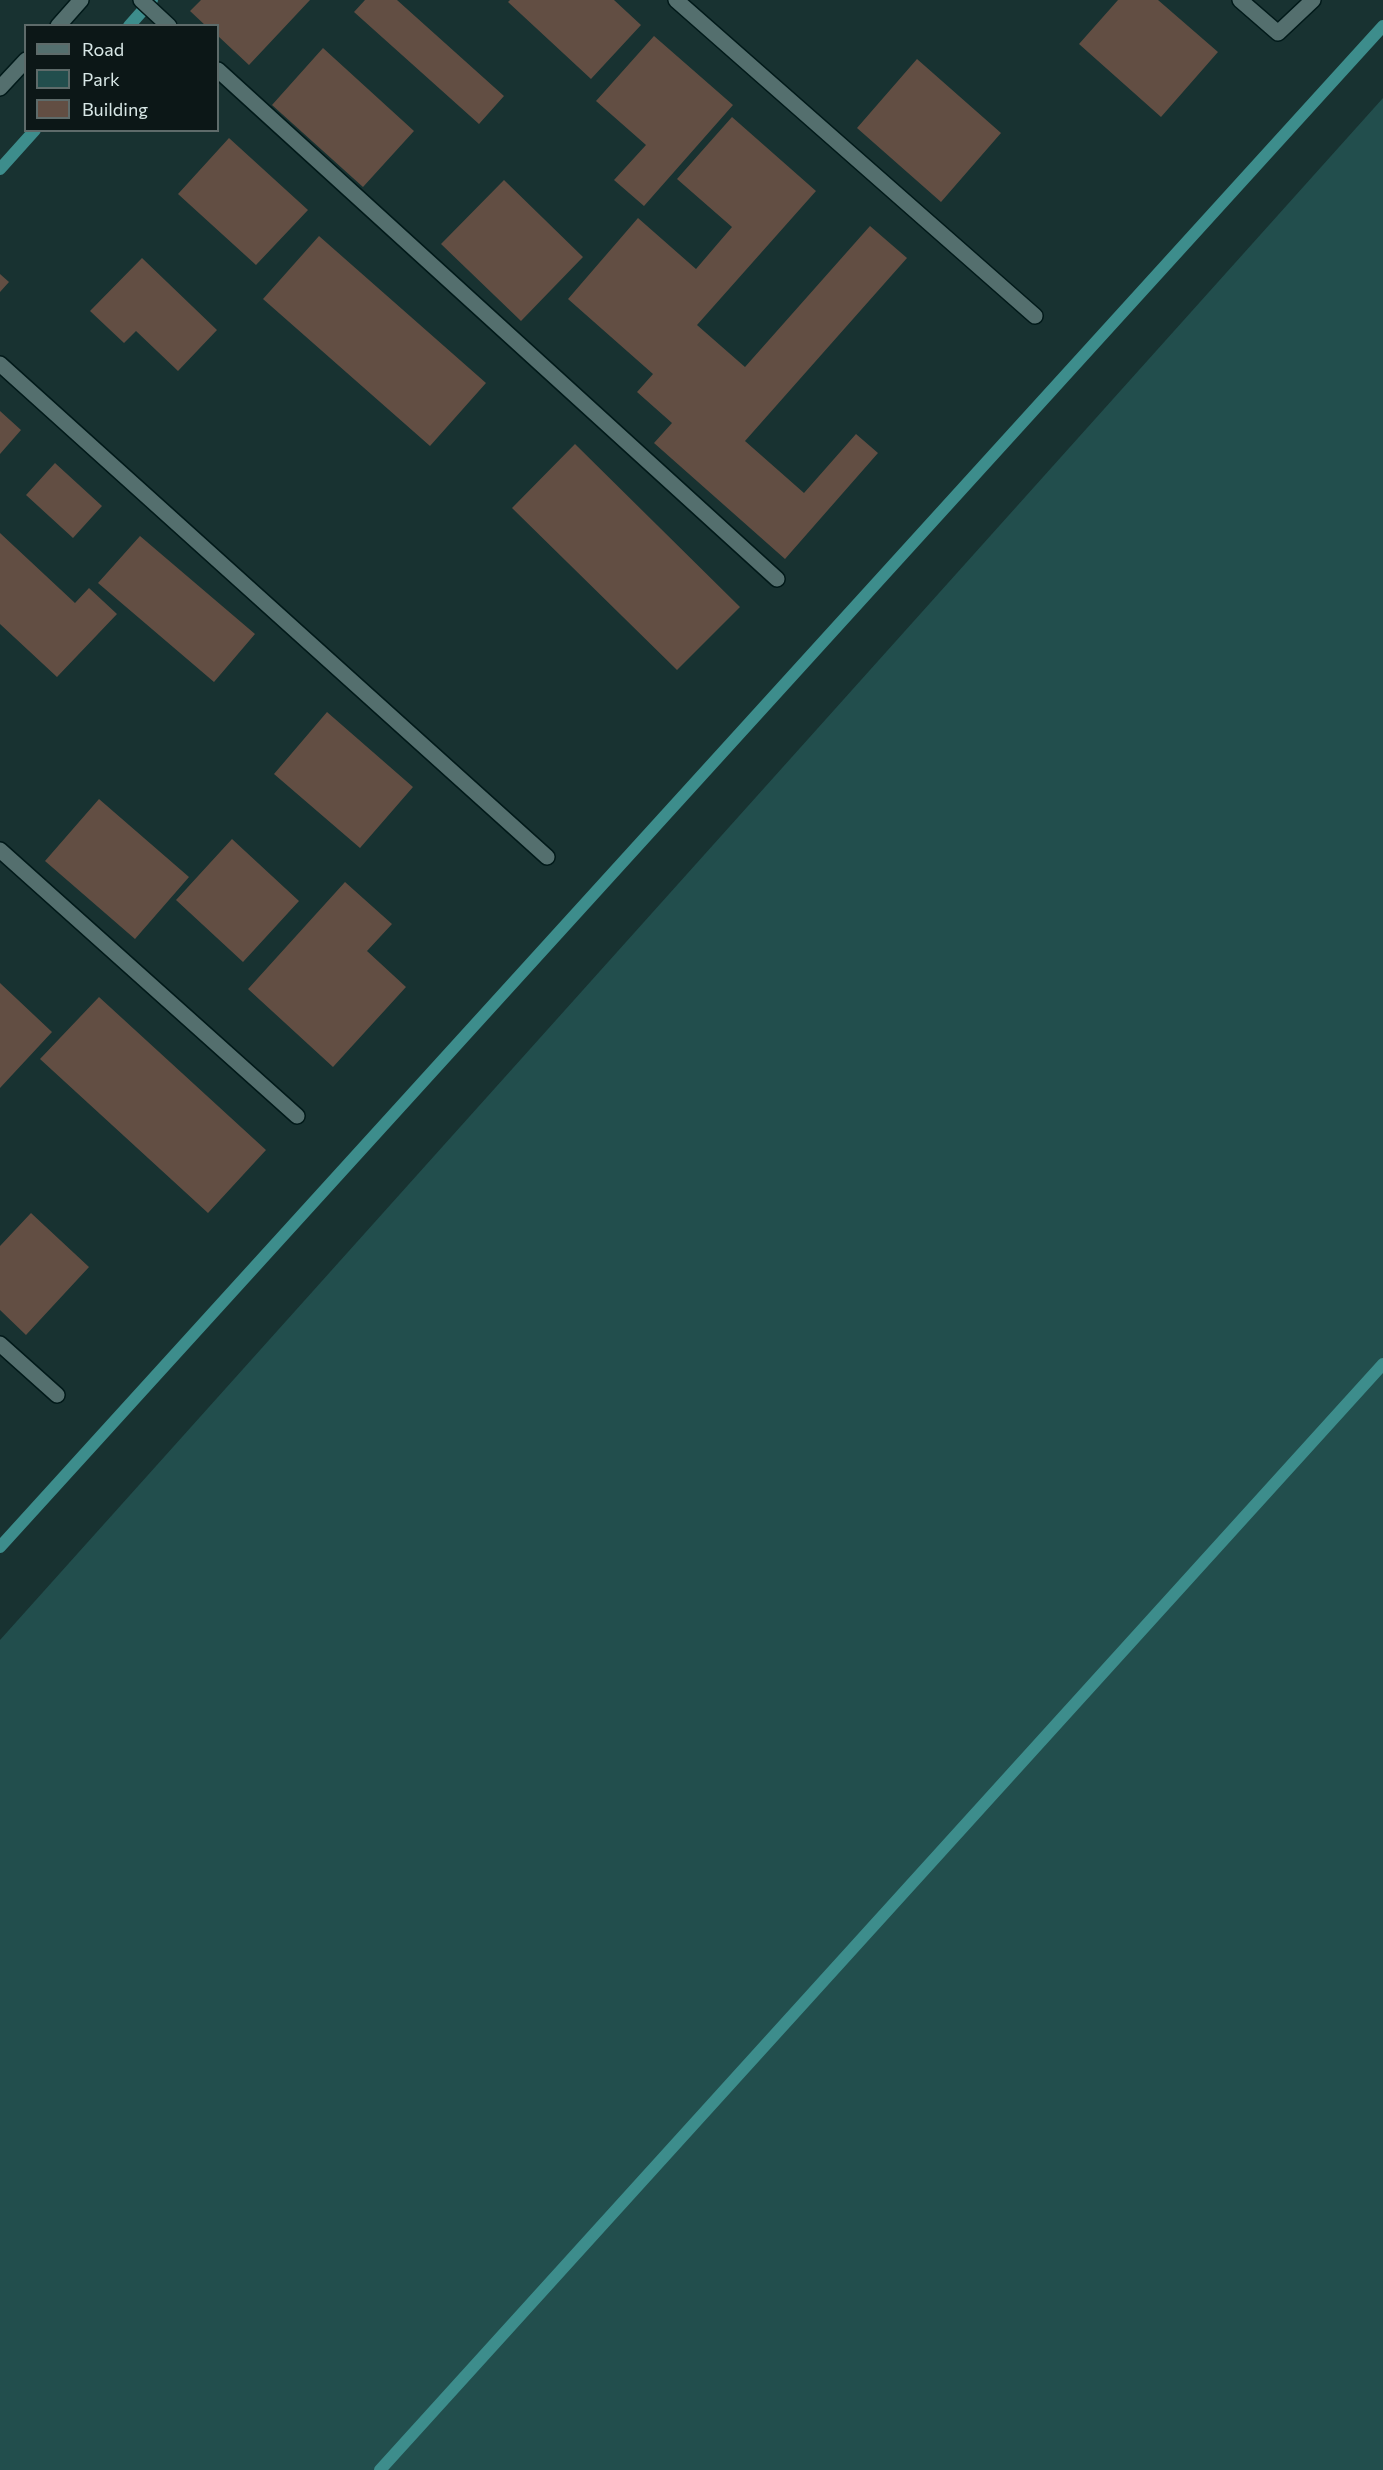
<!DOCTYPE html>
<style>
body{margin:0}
#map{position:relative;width:1383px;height:2470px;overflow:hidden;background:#183231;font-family:Commissioner,sans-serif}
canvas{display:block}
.legend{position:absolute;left:24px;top:24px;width:195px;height:108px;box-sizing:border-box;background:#0c1717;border:2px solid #5e6b6a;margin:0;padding:8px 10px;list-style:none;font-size:18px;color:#d9e8e7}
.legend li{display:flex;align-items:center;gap:12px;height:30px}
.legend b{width:30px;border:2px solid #5e6b6a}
</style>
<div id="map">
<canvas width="1383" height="2470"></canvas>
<ul class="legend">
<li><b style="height:8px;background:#546f6e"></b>Road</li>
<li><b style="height:16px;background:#224e4d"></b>Park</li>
<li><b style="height:16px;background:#624e43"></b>Building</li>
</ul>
</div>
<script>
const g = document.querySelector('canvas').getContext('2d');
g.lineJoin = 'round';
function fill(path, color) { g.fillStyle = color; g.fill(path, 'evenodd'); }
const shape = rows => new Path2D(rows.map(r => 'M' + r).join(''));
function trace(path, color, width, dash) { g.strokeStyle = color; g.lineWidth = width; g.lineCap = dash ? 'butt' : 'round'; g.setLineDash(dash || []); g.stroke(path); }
fill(shape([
 [1383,98,1383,2470,0,2470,0,1640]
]), '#224e4d');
trace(shape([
 [129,26,152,0],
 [0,169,35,130],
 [0,1547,1383,26],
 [380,2470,1383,1364]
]), '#3d8d8c', 12);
fill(shape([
 [201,0,310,0,249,65,218,36,218,26,206,26,190,11],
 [365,0,397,0,504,96,479,124,354,12],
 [510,0,614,0,641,25,591,79,508,2],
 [1118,0,1158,0,1218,52,1161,117,1079,44],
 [654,36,733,105,644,206,614,180,646,145,596,101],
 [323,48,414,131,363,187,272,105],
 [917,59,1001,133,941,202,857,128],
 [732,117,816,191,697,325,745,367,870,226,907,258,745,441,804,493,856,434,878,453,785,559,654,443,672,423,637,392,653,374,568,299,638,218,696,269,732,227,677,179],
 [229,138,308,210,256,265,178,194],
 [504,180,583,257,521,321,441,244],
 [319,236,486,383,430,446,263,299],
 [142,258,217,330,178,371,136,331,124,343,90,311],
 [0,274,9,282,0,292],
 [0,411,21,430,0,454],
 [575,444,740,607,677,670,512,508],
 [55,463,102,506,73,538,26,495],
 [0,533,75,603,89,588,117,614,57,677,0,624],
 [140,536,255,634,214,682,98,583],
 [327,712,413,787,360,848,274,774],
 [99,799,189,877,135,939,45,861],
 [232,839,299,901,243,962,176,900],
 [345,882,392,924,367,951,406,987,333,1067,248,989],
 [0,983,52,1032,0,1088],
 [99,997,266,1150,208,1213,40,1059],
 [31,1213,89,1267,26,1335,0,1310,0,1246]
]), '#624e43');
const minor = shape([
 [141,0,169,26],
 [676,0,1035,316],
 [1240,0,1278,33,1313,0],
 [58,26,81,0],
 [218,70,777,579],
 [0,88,26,60],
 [0,364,547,857],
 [0,850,297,1116],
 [0,1344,57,1395]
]);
trace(minor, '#011919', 18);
trace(minor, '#546f6e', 15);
</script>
